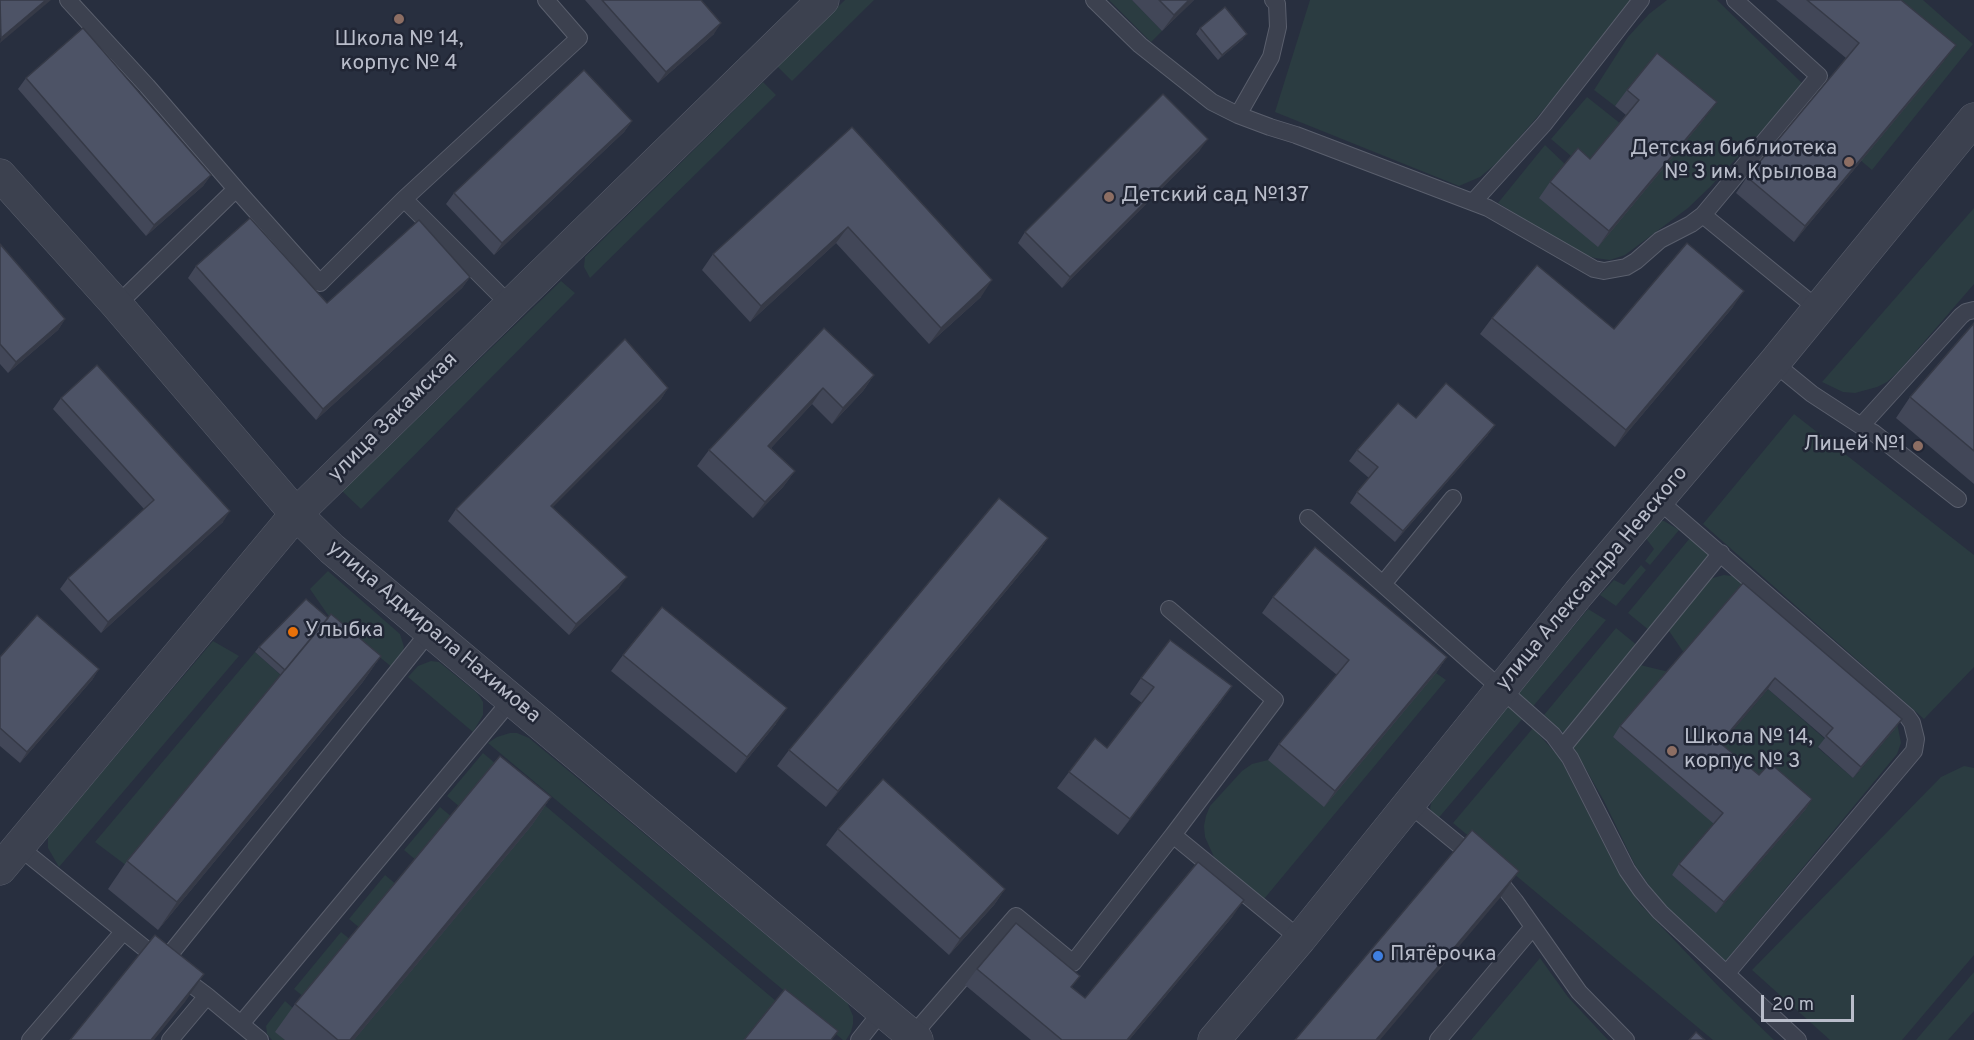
<!DOCTYPE html>
<meta charset="utf-8">
<style>
body{margin:0}
#map{position:relative;width:1974px;height:1040px;overflow:hidden;background:#282f3f;font-family:Overpass,sans-serif}
canvas{display:block}
.scale{position:absolute;left:1761px;top:995px;width:93px;height:27px;box-sizing:border-box;border:3px solid #b9bdca;border-top:0;padding-left:8px;font-size:18px;line-height:21px;white-space:nowrap;color:#b9bdca;-webkit-text-stroke:4px #212635;paint-order:stroke}
</style>
<div id="map">
<canvas width="1974" height="1040"></canvas>
<div class="scale">20 m</div>
</div>
<script>
const g = document.querySelector('canvas').getContext('2d');
g.lineJoin = 'round';
function fill(path, color) { g.fillStyle = color; g.fill(path, 'evenodd'); }
const shape = rows => new Path2D(rows.map(r => 'M' + r).join(''));
function trace(path, color, width, dash) { g.strokeStyle = color; g.lineWidth = width; g.lineCap = dash ? 'butt' : 'round'; g.setLineDash(dash || []); g.stroke(path); }
function label(font, color, halo, rows, align = 'center') {
  g.font = font + ' Overpass,sans-serif'; g.lineWidth = 5; g.setLineDash([]); g.textBaseline = 'middle'; g.strokeStyle = halo; g.fillStyle = color; for (const [text, x, y, turn = 0] of rows) {
    g.save(); g.translate(x, y); g.rotate((+turn || 0) * Math.PI / 180); g.textAlign = isNaN(turn) ? turn : align; if (halo) g.strokeText(text, 0, 0); g.fillText(text, 0, 0); g.restore();
  }
}
fill(shape([
 [845,0,874,0,792,81,777,66],
 [1109,0,1132,0,1162,31,1151,42],
 [1310,0,1630,0,1552,100,1498,162,1480,177,1459,186,1275,112],
 [1667,0,1717,0,1804,85,1710,187,1688,208,1625,255,1610,260,1595,258,1581,254,1498,203,1545,145,1566,165,1598,246,1646,69,1615,106,1594,90,1628,37,1649,14],
 [1871,0,1923,0,1973,44,1872,170,1859,159],
 [763,82,776,95,590,278,584,267,585,257],
 [1587,97,1621,124,1584,167,1551,139],
 [1974,208,1974,284,1899,371,1887,382,1877,387,1855,393,1843,392,1822,382],
 [561,281,575,293,361,509,342,491],
 [1794,414,1974,555,1974,667,1924,719,1703,524],
 [1659,521,1664,521,1679,530,1650,565,1645,561,1654,549,1645,537],
 [1690,538,1711,556,1650,631,1628,613],
 [1641,565,1646,570,1616,606,1600,595,1614,580,1624,585],
 [328,571,400,634,404,647,402,655,393,668,328,615,310,589],
 [1724,575,1732,576,1741,580,1891,715,1897,723,1901,743,1897,754,1724,963,1689,930,1655,894,1635,865,1604,801,1571,743,1636,664,1669,672,1613,737,1715,824,1672,875,1716,913,1804,811,1762,774,1751,786,1713,754,1768,689,1825,739,1818,748,1853,778,1894,730,1735,595,1684,653,1667,628,1701,584,1709,579],
 [1588,609,1606,620,1436,821,1430,808,1433,797],
 [1616,628,1638,646,1566,735,1544,715],
 [213,641,239,656,59,867,48,848,48,836],
 [255,652,283,677,127,866,95,842],
 [431,661,439,662,476,692,480,697,483,702,483,715,473,732,408,677,418,666],
 [1436,673,1446,680,1264,899,1214,857,1205,837,1204,826,1206,816,1210,806,1242,771,1252,764,1268,760],
 [1533,728,1560,758,1608,852,1639,903,1720,988,1774,1040,1713,1040,1453,823],
 [510,733,517,733,529,738,847,1002,853,1016,853,1024,851,1032,846,1040,843,1040,488,743,497,737],
 [483,753,822,1040,354,1040,531,825,461,808,447,796],
 [1964,766,1974,768,1974,955,1902,1040,1830,1040,1752,970,1941,777],
 [440,807,453,818,417,861,404,850],
 [385,875,397,885,361,929,349,919],
 [341,932,351,940,304,997,294,989],
 [1540,958,1568,997,1608,1040,1471,1040],
 [1974,972,1974,1011,1948,1040,1916,1040],
 [285,1001,294,1009,285,1040,272,1040,267,1034,266,1026]
]), '#2b3c41');
const service = shape([
 [68,0,147,86,236,189],
 [1094,0,1140,45,1212,102,1238,115,1270,127,1296,135,1488,208,1594,269,1604,271,1626,267,1636,261,1660,240,1691,224,1703,215,1819,76,1735,0],
 [1238,115,1271,57,1278,27,1277,4,1273,0],
 [1473,202,1544,124,1641,0],
 [1703,215,1818,309],
 [117,305,236,189,320,283,404,199],
 [510,305,404,199,579,38,546,0],
 [1774,363,1812,394,1861,426,1961,316,1966,312,1974,310],
 [1861,426,1874,433,1958,499],
 [1658,500,1907,716,1912,723,1916,739,1914,751,1727,973],
 [1308,518,1553,735,1570,758,1627,870,1641,890,1660,912,1798,1040],
 [1383,584,1453,498],
 [1169,609,1275,700,1173,835],
 [1563,747,1721,553],
 [1409,804,1469,853,1499,881,1515,901,1579,992,1626,1040],
 [19,847,163,963,207,996,170,1040],
 [163,963,430,631],
 [207,996,260,1040],
 [241,1024,512,699],
 [912,1036,1016,916,1073,963,1173,835,1300,939],
 [30,1040,123,932],
 [859,1040,882,1011],
 [1438,1040,1533,927]
]);
const minor = shape([
 [0,175,117,305,296,514,332,549,917,1040],
 [0,869,296,514,823,0],
 [1214,1040,1300,939,1579,593,1774,363,1974,119]
]);
trace(service, '#5a5f6d', 18);
trace(minor, '#5a5f6d', 33);
trace(service, '#3c414f', 16);
trace(minor, '#3c414f', 32);
fill(shape([
 [585,0,701,0,714,34,658,83],
 [1132,0,1194,0,1162,31],
 [1776,0,1901,0,1944,61,1794,242,1736,193,1747,177,1846,58],
 [1200,28,1243,39,1218,60,1196,34],
 [26,78,211,175,203,186,146,236,18,89],
 [1627,90,1705,118,1598,247,1539,198,1550,182,1590,159,1626,115,1615,106],
 [632,121,624,132,494,255,446,204,454,193],
 [852,127,981,297,929,344,836,243,750,322,702,270,713,254],
 [1200,150,1062,288,1018,243,1025,232],
 [0,244,65,319,58,330,8,373,0,364],
 [196,266,327,303,470,277,462,288,316,420,188,278],
 [1733,307,1615,447,1480,334,1492,318,1614,329],
 [1974,323,1974,484,1896,418,1910,397],
 [824,328,874,375,863,391,832,424,812,404,771,448,795,471,783,487,753,518,697,466,709,450],
 [668,388,661,399,552,507,619,588,569,635,448,521,456,509],
 [61,398,223,522,101,633,60,589,68,578,144,509,53,409],
 [1416,418,1495,425,1487,436,1395,542,1350,503,1357,492,1369,478,1349,461,1357,450],
 [1048,538,1037,554,826,807,777,766,789,750],
 [1743,583,1902,719,1894,730,1853,778,1818,747,1825,738,1768,689,1721,744,1759,775,1812,799,1805,810,1716,913,1672,875,1679,864,1714,824,1613,737,1620,726],
 [1273,597,1447,657,1436,673,1324,807,1268,760,1279,744,1337,675,1262,613],
 [328,618,381,656,362,683,158,930,108,889,127,861,281,675,255,652,259,647],
 [623,655,776,724,736,773,611,671],
 [0,657,99,669,92,680,20,763,0,746],
 [1141,678,1232,686,1220,703,1118,835,1057,788,1069,772,1107,748,1142,703,1130,694],
 [551,797,532,825,354,1040,285,1040,275,1032,295,1004],
 [838,829,1005,889,994,905,949,955,826,845],
 [1233,916,1129,1040,1031,1040,965,985,977,969,1072,987,1085,998]
]), '#424758');
fill(shape([
 [46,0,51,0,0,43,1,38],
 [1189,0,1194,0,1162,31,1174,15],
 [721,23,714,34,658,83,666,72],
 [1247,34,1243,39,1218,60,1222,55],
 [1956,45,1944,61,1794,242,1805,226],
 [1717,102,1705,118,1598,247,1609,231],
 [632,121,624,132,494,255,502,243],
 [1208,139,1200,150,1062,288,1070,277],
 [211,175,203,186,146,236,154,225],
 [848,227,836,243,750,322,761,306],
 [470,277,462,288,316,420,323,409],
 [992,280,981,297,929,344,941,328],
 [1744,291,1733,307,1615,447,1626,430],
 [65,319,58,330,8,373,16,362],
 [874,375,863,391,832,424,843,408],
 [668,388,661,399,543,517,551,506],
 [823,388,812,404,757,463,768,446],
 [1495,425,1487,436,1395,542,1403,531],
 [795,471,783,487,753,518,765,502],
 [230,511,223,522,101,633,108,622],
 [1048,538,1037,554,826,807,838,791],
 [627,577,619,588,569,635,576,624],
 [381,656,362,683,158,930,177,902],
 [1447,657,1436,673,1324,807,1335,791],
 [99,669,92,680,20,763,27,752],
 [1775,678,1768,689,1713,754,1720,743],
 [1232,686,1220,703,1118,835,1130,819],
 [787,708,776,724,736,773,747,757],
 [1902,719,1894,730,1853,778,1861,767],
 [551,797,532,825,354,1040,350,1040],
 [1812,799,1805,810,1716,913,1724,902],
 [1519,871,1500,898,1380,1040,1376,1040],
 [1005,889,994,905,949,955,960,939],
 [1244,900,1233,916,1129,1040,1127,1040],
 [204,974,185,1002,154,1040,151,1040]
]), '#363a47');
const building = shape([
 [0,0,46,0,1,38,0,0],
 [602,0,701,0,721,23,666,72,602,0],
 [1159,0,1189,0,1174,15,1159,0],
 [1807,0,1901,0,1956,45,1805,226,1747,177,1859,43,1807,0],
 [1225,7,1247,34,1222,55,1200,28,1225,7],
 [83,28,211,175,154,225,26,78,83,28],
 [1657,53,1717,102,1609,231,1550,182,1578,148,1590,159,1639,100,1627,90,1657,53],
 [584,70,632,121,502,243,454,193,584,70],
 [1163,94,1208,139,1070,277,1025,232,1163,94],
 [852,127,992,280,941,328,848,227,761,306,713,254,852,127],
 [250,218,327,303,419,220,470,277,323,409,196,266,250,218],
 [1687,243,1744,291,1626,430,1492,318,1537,265,1614,329,1687,243],
 [0,244,65,319,16,362,0,344,0,244],
 [1974,323,1974,451,1910,397,1974,323],
 [824,328,874,375,843,408,823,388,768,446,795,471,765,502,709,450,824,328],
 [625,339,668,388,551,506,627,577,576,624,456,509,625,339],
 [97,365,230,511,108,622,68,578,154,500,61,398,97,365],
 [1446,383,1495,425,1403,531,1357,492,1378,467,1357,450,1398,403,1416,418,1446,383],
 [999,498,1048,538,838,791,789,750,999,498],
 [1315,547,1447,657,1335,791,1279,744,1349,660,1273,597,1315,547],
 [1743,583,1902,719,1861,767,1826,736,1833,728,1775,678,1720,743,1759,775,1770,763,1812,799,1724,902,1679,864,1723,813,1620,726,1743,583],
 [306,599,328,618,285,670,259,647,306,599],
 [662,607,787,708,747,757,623,655,662,607],
 [331,614,381,656,177,902,127,861,331,614],
 [37,615,99,669,27,752,0,728,0,657,37,615],
 [1170,640,1232,686,1130,819,1069,772,1095,738,1107,748,1154,687,1141,678,1170,640],
 [500,756,551,797,350,1040,338,1040,295,1004,500,756],
 [883,779,1005,889,960,939,838,829,883,779],
 [1472,830,1519,871,1376,1040,1295,1040,1472,830],
 [1198,862,1244,900,1127,1040,1062,1040,977,969,1016,923,1080,976,1071,987,1085,998,1198,862],
 [155,935,204,974,151,1040,70,1040,155,935],
 [785,989,838,1031,831,1040,744,1040,785,989],
 [1696,1032,1705,1040,1689,1040,1696,1032]
]);
fill(building, '#4d5366');
trace(building, '#363a47', 1.5);
for (const [x, y, r, color] of [
 [399,19,6,"#8d6e63"],
 [1849,162,6,"#8d6e63"],
 [1109,197,6,"#8d6e63"],
 [1918,446,6,"#8d6e63"],
 [293,632,6,"#e8710a"],
 [1672,751,6,"#8d6e63"],
 [1378,956,6,"#3f7fe0"]
]) { const dot = new Path2D(); dot.arc(x, y, r, 0, 2 * Math.PI); g.fillStyle = color; g.fill(dot); trace(dot, '#212635', 2); }
label('21px', '#b9bdca', '#212635', [
 ["Школа № 14,",399,41,"center"],
 ["корпус № 4",399,65,"center"],
 ["Детская библиотека",1837,150,"right"],
 ["№ 3 им. Крылова",1837,174,"right"],
 ["Детский сад №137",1121,197],
 ["Лицей №1",1906,446,"right"],
 ["Улыбка",305,632],
 ["Школа № 14,",1684,739],
 ["корпус № 3",1684,763],
 ["Пятёрочка",1390,956]
], 'left');
label('21px', '#b9bdca', '#212635', [
 ["улица Закамская",394,418,-45],
 ["улица Александра Невского",1593,579,-50],
 ["улица Адмирала Нахимова",433,633,40]
]);
</script>
